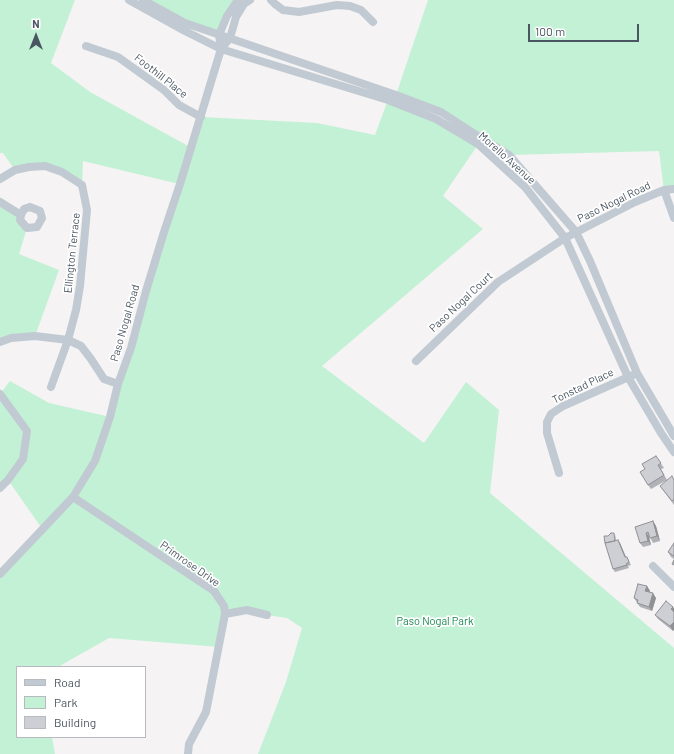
<!DOCTYPE html>
<html>
<head>
<meta charset="utf-8">
<style>
	body { margin:0 }
	#map { position:relative; width:674px; height:754px; overflow:hidden; background:#f5f3f3; font-family:Barlow,sans-serif }
	canvas { display:block }
	.legend { position:absolute; left:16px; top:666px; width:130px; height:72px; box-sizing:border-box; background:#fff; border:1px solid #b7bbc0; margin:0; padding:5px 7px; list-style:none; font-size:12px; color:#4a5661 }
	.legend li { display:flex; align-items:center; gap:8px; height:20px }
	.legend b { width:20px; border:1px solid #b7bbc0 }
	.north { position:absolute; left:16px; top:16px; width:40px; height:40px; -webkit-text-stroke:3px #fff; paint-order:stroke; rotate:0deg; font-size:11px; font-weight:700; line-height:16px; text-align:center; color:#4a5661 }
	.north::after { content:''; display:block; margin:auto; width:14px; height:18px; background:#4a5661; clip-path:polygon(50% 0,100% 100%,50% 72%,0 100%) }
	.scale { position:absolute; left:528px; top:24px; width:111px; height:18px; box-sizing:border-box; border:2px solid #4a5661; border-top:0; padding-left:5px; font-size:12px; line-height:14px; white-space:nowrap; color:#4a5661; -webkit-text-stroke:3px #fff; paint-order:stroke }
</style>
</head>
<body>
<div id="map">
<canvas width="674" height="754"></canvas>
<ul class="legend">
<li><b style="height:5px;background:#c1cad2"></b>Road</li>
<li><b style="height:11px;background:#c3f1d5"></b>Park</li>
<li><b style="height:11px;background:#cdcfd5"></b>Building</li>
</ul>
<div class="north">N</div>
<div class="scale">100 m</div>
</div>
<script>
const ctx = document.querySelector('canvas').getContext('2d');
ctx.lineJoin = 'round';
function paint(path, color) {
  ctx.fillStyle = color;
  ctx.fill(path, 'evenodd');
}
function toPath(rows) {
  const path = new Path2D();
  for (const r of rows) {
    path.moveTo(r[0], r[1]);
    for (let i = 2; i < r.length; i += 2) path.lineTo(r[i], r[i + 1]);
  }
  return path;
}
function trace(path, color, width, dash) {
  ctx.strokeStyle = color;
  ctx.lineWidth = width;
  ctx.lineCap = dash ? 'butt' : 'round';
  ctx.setLineDash(dash || []);
  ctx.stroke(path);
}
function drawText(font, color, halo, rows, align = 'center') {
  ctx.font = font + ' Barlow,sans-serif';
  ctx.lineWidth = 3.5;
  ctx.setLineDash([]);
  ctx.textBaseline = 'middle';
  ctx.strokeStyle = halo;
  ctx.fillStyle = color;
  for (const [text, x, y, turn = 0] of rows) {
    ctx.save();
    ctx.translate(x, y);
    ctx.rotate((+turn || 0) * Math.PI / 180);
    ctx.textAlign = isNaN(turn) ? turn : align;
    if (halo) ctx.strokeText(text, 0, 0);
    ctx.fillText(text, 0, 0);
    ctx.restore();
  }
}
paint(toPath([
	[0,0,75,0,51,63,90,92,190,147,201,117,317,123,375,135,388,100,436,119,477,146,443,196,483,229,322,366,424,443,466,382,499,410,490,493,674,648,674,754,258,754,286,682,302,628,287,618,267,615,247,610,225,614,219,647,109,638,58,667,17,667,17,737,52,737,55,754,0,754,0,574,43,530,8,480,0,482,0,394,10,381,49,403,110,417,179,184,83,161,82,185,45,166,15,170,3,153,0,153],
	[143,0,238,0,219,35],
	[428,0,674,0,674,189,664,190,659,151,509,155,441,112,396,95],
	[0,202,13,211,27,228,19,254,59,270,35,336,0,341]
]), '#c3f1d5');
trace(toPath([
	[129,0,183,30,221,49,388,100,436,119,478,144,525,187,565,238,628,377,661,433,674,452],
	[143,0,185,23,396,95,441,112,478,136,509,155,576,232,590,261,637,373,674,436],
	[238,0,227,16,219,35,221,49,230,38,236,17,244,4,250,0],
	[271,0,275,4,283,10,299,12,337,5,350,6,361,10,373,22],
	[86,46,118,57,164,90,179,105,201,117],
	[0,179,15,170,29,167,45,166,62,172,82,185,87,210,80,286,76,310,68,340,51,387],
	[664,190,674,218],
	[0,202,21,215],
	[30,207,40,211,42,218,37,227,27,228,20,220,21,215,24,209,30,207],
	[0,342,11,338,35,336,68,340,81,346,91,359,104,379,118,384],
	[416,361,498,282,565,238,635,202,664,190,674,189],
	[0,394,27,431,23,459,8,480,0,488],
	[559,473,547,433,547,422,551,414,563,406,633,375],
	[73,497,214,591,224,606,225,614,206,712,189,744,188,754],
	[653,566,674,587],
	[0,574,73,497,95,461,110,417,118,384,131,348,146,291,164,232,180,184,221,49],
	[225,614,247,610,267,615]
]), '#c1cad2', 8);
paint(toPath([
	[656,456,664,468,661,469,667,480,651,489,648,485,645,469],
	[674,480,674,505,660,486],
	[653,521,656,526,660,541,653,543,650,537,649,537,651,545,643,547,640,543],
	[615,534,616,541,620,543,626,557,627,557,631,565,628,566,629,568,615,572,613,569],
	[674,543,674,559,671,557,668,552],
	[647,586,650,591,649,592,656,598,652,611,640,607,634,598],
	[674,608,673,631,658,619,655,615]
]), '#b0b2b7');
paint(toPath([
	[653,521,656,526,660,541,657,536],
	[646,533,649,537,651,545,648,541],
	[618,540,620,543,627,560,625,557],
	[647,586,650,591,648,595,645,591],
	[653,593,656,598,652,611,649,607],
	[673,607,674,608,674,613,671,609],
	[674,622,674,630,673,631,670,626]
]), '#909195');
const building = toPath([
	[656,456,661,463,658,465,664,475,648,485,640,472,645,469,642,464,656,456],
	[672,476,674,480,674,499,672,501,660,486,672,476],
	[653,521,657,536,650,538,648,532,646,533,648,541,640,543,635,527,653,521],
	[611,533,614,533,615,541,605,543,604,536,608,536,611,533],
	[618,540,625,557,627,557,629,562,626,564,627,565,613,569,605,543,618,540],
	[674,543,674,556,668,552,674,543],
	[674,560,674,565,672,564,674,560],
	[638,584,647,586,645,591,653,593,649,607,637,603,638,600,634,598,638,584],
	[666,601,673,607,671,609,674,612,674,622,670,626,655,615,666,601]
]);
paint(building, '#cdcfd5');
trace(building, '#909195', 1);
drawText('11px', '#4a5661', '#fff', [
	["Foothill Place",161,76,38],
	["Morello Avenue",507,158,42],
	["Paso Nogal Road",614,202,-26],
	["Ellington Terrace",72,253,-84],
	["Paso Nogal Court",461,302,-43],
	["Paso Nogal Road",125,323,-74],
	["Tonstad Place",583,386,-26],
	["Primrose Drive",190,564,35]
]);
drawText('11px', '#17864f', '#fff', [
	["Paso Nogal Park",435,621]
]);
</script>
</body>
</html>
